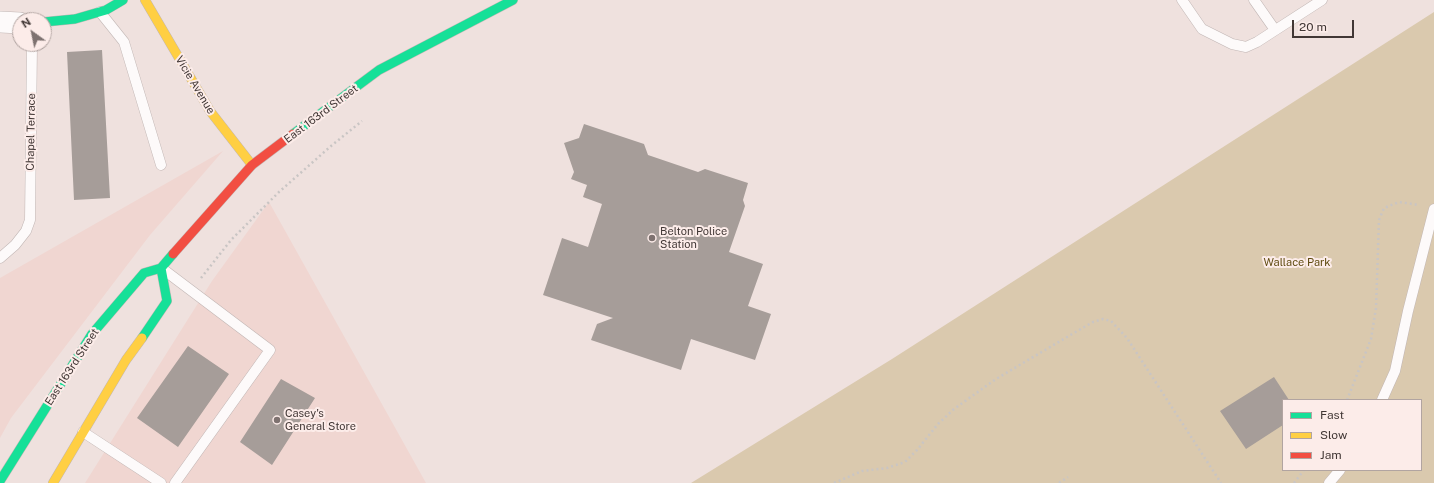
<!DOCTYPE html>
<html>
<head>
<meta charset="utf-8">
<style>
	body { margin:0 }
	#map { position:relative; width:1434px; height:483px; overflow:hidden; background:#efe1de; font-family:"Public Sans",sans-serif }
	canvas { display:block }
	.legend { position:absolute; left:1282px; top:399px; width:140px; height:72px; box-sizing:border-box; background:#fcece9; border:1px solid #b1a4a1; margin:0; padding:5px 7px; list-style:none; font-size:12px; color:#413735 }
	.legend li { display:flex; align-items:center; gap:8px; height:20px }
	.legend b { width:20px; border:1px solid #b1a4a1 }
	.north { position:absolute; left:12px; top:12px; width:40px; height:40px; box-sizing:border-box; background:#fcece9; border:1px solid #b1a4a1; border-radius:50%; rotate:327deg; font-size:11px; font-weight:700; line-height:16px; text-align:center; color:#413735 }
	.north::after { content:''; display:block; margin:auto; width:14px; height:18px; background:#7e7270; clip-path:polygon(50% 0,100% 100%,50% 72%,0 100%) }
	.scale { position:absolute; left:1292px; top:20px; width:62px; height:18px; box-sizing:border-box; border:2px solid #413735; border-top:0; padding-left:5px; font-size:12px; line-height:14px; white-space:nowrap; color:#413735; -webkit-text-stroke:3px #fcece9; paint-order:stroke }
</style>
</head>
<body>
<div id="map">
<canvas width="1434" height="483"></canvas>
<ul class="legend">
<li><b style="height:5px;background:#16e098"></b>Fast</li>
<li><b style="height:5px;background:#ffcf43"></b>Slow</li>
<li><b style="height:5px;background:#f24e42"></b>Jam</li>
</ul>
<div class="north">N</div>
<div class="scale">20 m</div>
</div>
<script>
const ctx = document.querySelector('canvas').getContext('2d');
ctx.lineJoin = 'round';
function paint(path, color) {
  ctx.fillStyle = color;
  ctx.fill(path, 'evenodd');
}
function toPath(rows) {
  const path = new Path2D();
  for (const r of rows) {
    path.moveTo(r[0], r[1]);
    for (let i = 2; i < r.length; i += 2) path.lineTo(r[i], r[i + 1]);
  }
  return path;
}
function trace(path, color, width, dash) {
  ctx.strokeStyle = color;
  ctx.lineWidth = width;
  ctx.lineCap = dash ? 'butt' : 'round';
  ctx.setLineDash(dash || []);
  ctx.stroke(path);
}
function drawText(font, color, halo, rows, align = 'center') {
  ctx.font = font + ' "Public Sans",sans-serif';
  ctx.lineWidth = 4;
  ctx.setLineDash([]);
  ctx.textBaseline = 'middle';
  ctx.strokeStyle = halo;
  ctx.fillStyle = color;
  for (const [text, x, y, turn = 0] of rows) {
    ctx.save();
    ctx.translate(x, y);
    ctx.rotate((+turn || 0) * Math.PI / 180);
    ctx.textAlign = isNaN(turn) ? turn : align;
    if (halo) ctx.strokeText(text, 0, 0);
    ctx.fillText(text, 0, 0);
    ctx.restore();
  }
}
paint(toPath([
	[223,151,150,235,11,418,0,438,0,278],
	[269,202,426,483,85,483,212,281]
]), '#f0d6d1');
paint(toPath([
	[1434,12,1434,483,691,483,892,359],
	[1283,400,1421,400,1421,470,1283,470]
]), '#dac9ae');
paint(toPath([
	[102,50,110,198,74,200,67,52],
	[584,124,644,144,648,155,698,172,705,169,748,183,743,200,745,206,729,252,763,264,748,306,771,314,755,360,691,339,681,370,591,340,597,324,613,318,543,295,562,238,588,247,602,204,583,197,587,185,571,179,574,172,564,143,579,138],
	[188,346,229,374,178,447,137,418],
	[1274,377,1289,400,1283,400,1283,425,1246,449,1220,411],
	[281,379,315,398,272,465,240,442]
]), '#a69d99');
const lane = toPath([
	[1182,0,1202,29,1232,44,1246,47,1257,42,1322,0],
	[1254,0,1275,30],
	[100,12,124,42,161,165],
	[0,258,15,245,26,231,30,220,32,44],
	[164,270,270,350,175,483],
	[1382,400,1395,371,1408,311,1434,209],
	[83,432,161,483],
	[1329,483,1340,470]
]);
const street = toPath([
	[0,22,20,23]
]);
const fast = toPath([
	[44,22,75,19,106,10,123,0],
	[293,134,379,70,513,0],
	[142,338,167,301,161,268],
	[0,481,92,334,144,273,161,268,173,254]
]);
const slow = toPath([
	[145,0,210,111,252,165],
	[53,483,126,360,142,338]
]);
const jam = toPath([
	[173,254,252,165,293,134]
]);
trace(lane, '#c1b6b4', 11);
trace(street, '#c1b6b4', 22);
trace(fast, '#c1b6b4', 10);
trace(slow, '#c1b6b4', 10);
trace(jam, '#c1b6b4', 10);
trace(toPath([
	[201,278,231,240,279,192,331,146,362,121],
	[1347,400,1371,339,1376,308,1379,220,1384,208,1399,202,1419,205],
	[834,483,862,471,887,468,905,462,917,450,938,424,954,409,996,379,1067,337,1093,322,1103,319,1111,321,1127,338,1221,483],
	[1059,483,1068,477],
	[1294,483,1304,470]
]), '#c9c5c4', 2.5, [2, 3]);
trace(lane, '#fdfafa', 10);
trace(street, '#fdfafa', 21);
trace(fast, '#16e098', 9);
trace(slow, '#ffcf43', 9);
trace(jam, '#f24e42', 9);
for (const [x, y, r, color] of [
	[652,238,4,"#7e7270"],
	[277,420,4,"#7e7270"]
]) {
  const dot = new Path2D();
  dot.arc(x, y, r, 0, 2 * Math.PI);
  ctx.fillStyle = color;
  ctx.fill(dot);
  trace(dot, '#fcece9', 1.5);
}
drawText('11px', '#413735', '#fcece9', [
	["Vicie Avenue",195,85,59],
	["East 163rd Street",321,114,-37],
	["Chapel Terrace",31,132,-89],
	["East 163rd Street",72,367,-57]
]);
drawText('11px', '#413735', '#fcece9', [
	["Belton Police",660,232],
	["Station",660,245],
	["Casey's",285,414],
	["General Store",285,427]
], 'left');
drawText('11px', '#5f4b10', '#fcece9', [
	["Wallace Park",1297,263]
]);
</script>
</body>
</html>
